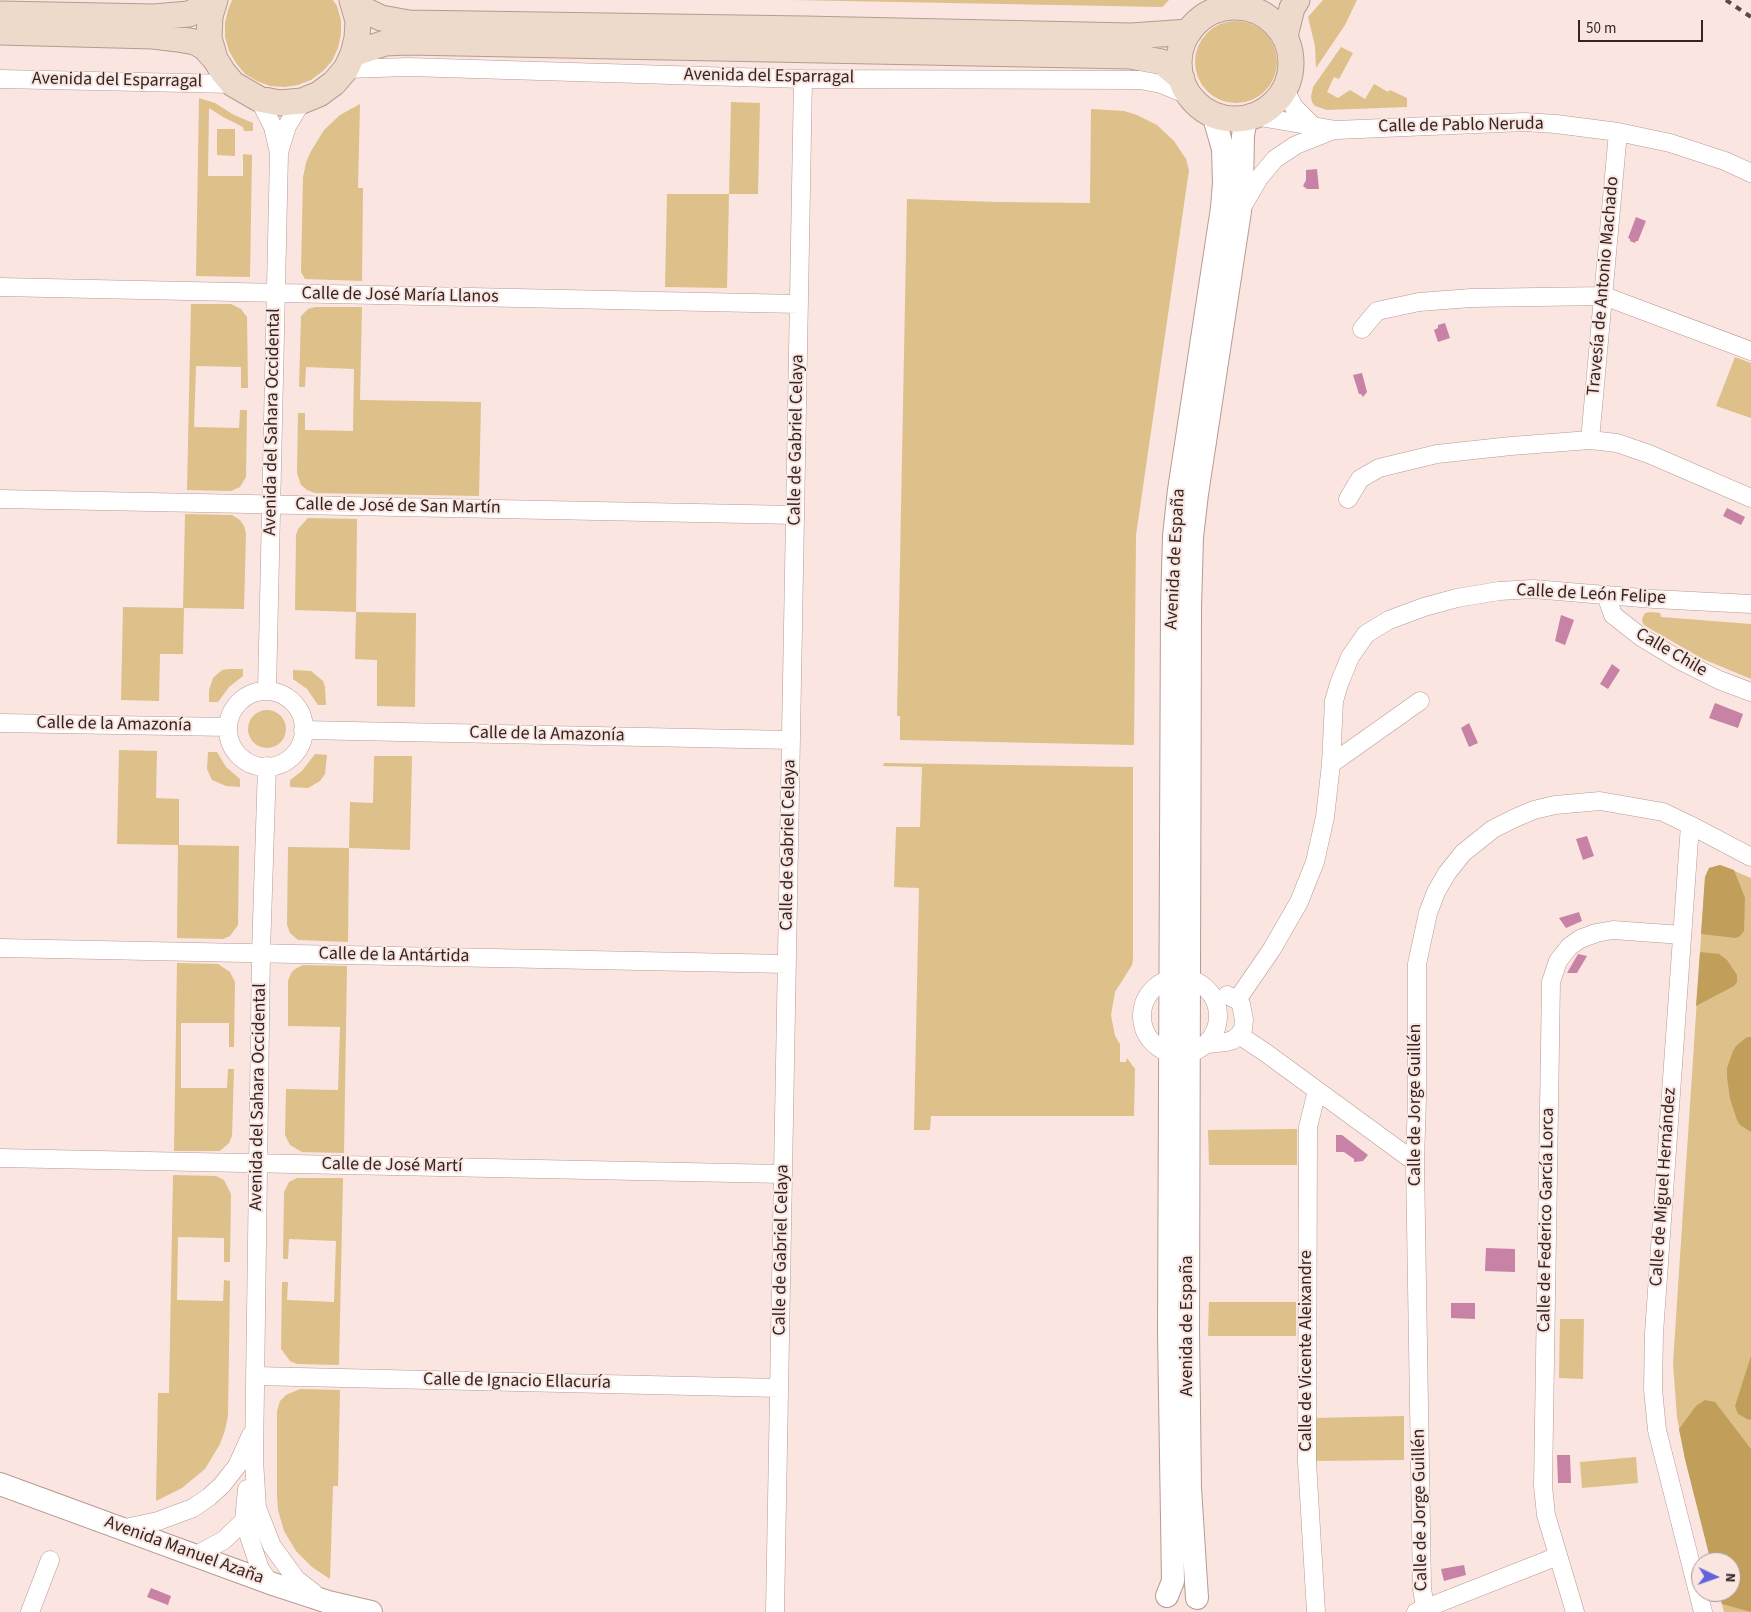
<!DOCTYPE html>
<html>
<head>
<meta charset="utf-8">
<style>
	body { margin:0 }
	#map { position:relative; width:1751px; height:1612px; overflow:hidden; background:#fae5e0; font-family:"Source Sans 3",sans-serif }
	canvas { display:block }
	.north { position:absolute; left:1691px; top:1552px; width:50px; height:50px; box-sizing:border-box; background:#fae5e0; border:1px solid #aa9894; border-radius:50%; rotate:93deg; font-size:14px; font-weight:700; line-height:20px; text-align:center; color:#322522 }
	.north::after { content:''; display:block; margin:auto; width:18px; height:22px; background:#5f64dc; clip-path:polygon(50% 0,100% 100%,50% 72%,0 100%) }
	.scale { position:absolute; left:1578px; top:20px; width:125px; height:22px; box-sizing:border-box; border:2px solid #322522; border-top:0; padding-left:6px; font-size:15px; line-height:18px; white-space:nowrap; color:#322522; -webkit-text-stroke:4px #fae5e0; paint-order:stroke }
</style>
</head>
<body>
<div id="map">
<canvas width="1751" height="1612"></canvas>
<div class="north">N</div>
<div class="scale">50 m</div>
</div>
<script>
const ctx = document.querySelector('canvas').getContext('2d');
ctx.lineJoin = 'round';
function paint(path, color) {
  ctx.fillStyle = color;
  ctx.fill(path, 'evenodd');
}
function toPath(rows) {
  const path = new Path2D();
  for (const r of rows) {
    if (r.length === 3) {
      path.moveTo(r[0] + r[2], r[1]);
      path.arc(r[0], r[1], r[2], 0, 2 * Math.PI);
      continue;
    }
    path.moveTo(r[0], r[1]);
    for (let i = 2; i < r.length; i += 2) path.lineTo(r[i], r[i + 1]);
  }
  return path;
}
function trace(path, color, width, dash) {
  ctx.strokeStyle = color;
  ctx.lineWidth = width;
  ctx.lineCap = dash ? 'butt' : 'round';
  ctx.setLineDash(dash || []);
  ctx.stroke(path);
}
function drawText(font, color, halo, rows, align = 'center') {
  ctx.font = font + ' "Source Sans 3",sans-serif';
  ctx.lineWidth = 4;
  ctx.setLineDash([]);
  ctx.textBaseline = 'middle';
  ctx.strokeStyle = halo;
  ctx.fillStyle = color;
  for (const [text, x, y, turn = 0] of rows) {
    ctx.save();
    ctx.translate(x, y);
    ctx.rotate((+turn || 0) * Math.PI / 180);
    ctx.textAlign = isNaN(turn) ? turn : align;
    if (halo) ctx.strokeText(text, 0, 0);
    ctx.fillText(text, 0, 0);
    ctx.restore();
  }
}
paint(toPath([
	[232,0,333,0,337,6,341,20,341,34,338,48,332,61,323,71,311,80,298,85,284,87,270,86,257,81,245,74,236,63,229,51,225,37,225,23,228,10],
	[792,0,1169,0,1162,7],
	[1323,0,1357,0,1345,25,1316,68,1315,46,1308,17],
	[1236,62,41],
	[1341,47,1353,53,1339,79,1334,77,1327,92,1338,98,1350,90,1365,99,1374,84,1388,92,1390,90,1407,98,1407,107,1327,110,1315,106,1312,102,1311,97,1313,87],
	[199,98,215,103,234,115,253,123,253,131,244,131,243,127,223,117,209,108,208,176,243,176,243,154,252,155,250,277,196,276],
	[731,102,760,103,759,149,758,194,729,194,727,288,665,287,667,194,729,194],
	[360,104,358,188,363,188,362,281,305,279,301,272,303,177,306,163,310,153,324,130,340,115],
	[1091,109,1124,111,1137,115,1157,125,1174,141,1186,159,1189,170,1136,535,1134,745,900,740,900,716,897,716,907,199,997,202,1090,203],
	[217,129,235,129,235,156,217,155],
	[191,304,231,304,241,309,247,317,248,388,241,388,241,367,196,366,194,427,239,428,240,410,247,410,246,477,240,487,231,491,187,490],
	[315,307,362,307,360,400,481,402,479,496,315,493,307,490,301,485,297,473,298,413,305,413,305,430,353,431,354,369,306,367,305,387,299,387,301,316,308,309],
	[1735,357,1751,363,1751,418,1716,406],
	[185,514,232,515,240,520,244,526,246,533,244,609,184,608,183,654,160,654,159,701,121,700,123,607,183,608],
	[308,518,357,519,356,612,416,613,415,707,377,706,377,660,355,659,356,612,295,610,296,535,298,529],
	[1651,612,1660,613,1661,617,1751,624,1751,679,1703,659,1647,627,1643,624,1642,619,1645,613],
	[229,669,243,669,243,676,229,687,218,702,209,702,209,690,213,678,222,670],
	[293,670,311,671,323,681,325,687,326,705,318,705,307,689,293,679],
	[267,729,19],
	[119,750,157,751,156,798,179,799,179,845,239,846,238,925,230,936,223,939,177,938,178,845,117,844],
	[208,752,217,752,226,767,240,779,240,787,226,786,212,780,207,769],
	[315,754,327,755,325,774,320,781,308,788,290,787,290,780,302,771],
	[374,756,412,756,410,850,349,848,348,942,298,940,290,933,287,925,288,847,349,848,350,802,373,803],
	[884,763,1133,767,1133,959,1132,965,1115,992,1111,1015,1115,1036,1120,1044,1120,1062,1126,1062,1127,1058,1135,1069,1134,1116,931,1116,930,1130,914,1130,919,888,894,887,896,827,920,827,922,767,883,766],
	[1720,865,1751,878,1751,1612,1724,1612,1719,1592,1731,1592,1731,1562,1711,1562,1685,1459,1677,1417,1673,1363,1705,877,1709,868],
	[177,963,218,964,230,972,235,982,234,1047,229,1047,229,1023,181,1023,181,1088,227,1088,228,1069,234,1069,232,1136,229,1143,220,1151,174,1151],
	[303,965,347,966,344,1153,302,1152,290,1145,285,1135,286,1089,338,1090,340,1027,288,1026,288,981,291,973,295,969],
	[1297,1129,1297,1165,1209,1165,1208,1130],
	[173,1175,216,1176,224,1180,231,1194,230,1262,224,1262,224,1238,178,1237,177,1300,223,1301,224,1280,230,1281,228,1416,225,1430,220,1444,205,1469,182,1488,156,1501,158,1393,169,1393],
	[297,1178,343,1178,339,1365,297,1364,290,1361,281,1349,282,1282,288,1282,287,1300,334,1302,336,1241,289,1239,288,1259,283,1259,284,1192,289,1182],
	[1209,1302,1296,1302,1296,1336,1208,1336],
	[1560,1319,1584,1319,1583,1379,1559,1378],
	[300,1389,340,1390,338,1486,333,1486,330,1579,312,1567,296,1551,284,1531,278,1510,277,1496,277,1411,280,1401,286,1395],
	[1404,1416,1404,1460,1314,1461,1312,1418],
	[1636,1457,1638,1483,1582,1488,1580,1462]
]), '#ddc08a');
paint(toPath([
	[1720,865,1734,870,1745,898,1744,931,1740,936,1736,938,1701,934,1705,877,1709,868],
	[1700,952,1719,954,1727,960,1737,975,1737,982,1734,986,1696,1006],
	[1747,1037,1751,1037,1751,1132,1740,1125,1737,1120,1730,1099,1727,1077,1727,1068,1733,1051,1736,1046],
	[1751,1356,1751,1419,1749,1420,1738,1414,1735,1406],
	[1705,1400,1715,1402,1751,1449,1751,1612,1722,1604,1719,1592,1731,1592,1731,1562,1711,1562,1685,1459,1679,1429,1696,1406]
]), '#c19f5a');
paint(toPath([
	[1317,169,1319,189,1307,189,1303,186,1306,180,1306,170],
	[1636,217,1646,221,1638,241,1636,241,1635,243,1630,241,1630,239,1628,238],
	[1445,323,1450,338,1438,342,1434,330,1438,328,1438,325],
	[1362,373,1367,392,1363,397,1361,394,1359,394,1353,375],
	[1727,508,1745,517,1741,525,1723,516],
	[1561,615,1574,620,1565,645,1555,641],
	[1612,664,1620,670,1608,689,1600,684],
	[1715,703,1743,714,1738,728,1709,718],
	[1469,723,1478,743,1469,747,1461,728],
	[1587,836,1594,856,1583,860,1576,839],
	[1579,912,1582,921,1566,928,1559,918],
	[1578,954,1587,956,1577,973,1567,973],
	[1336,1135,1342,1135,1368,1155,1363,1161,1354,1162,1354,1159,1344,1152,1336,1152],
	[1486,1248,1515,1249,1515,1272,1485,1271],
	[1451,1303,1475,1303,1475,1319,1451,1318],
	[1557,1455,1570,1455,1571,1483,1558,1483],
	[1464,1565,1466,1575,1444,1581,1441,1569],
	[151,1588,171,1596,168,1605,147,1597]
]), '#c882a5');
const minor = toPath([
	[346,69,408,67,803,79,1140,80,1161,84,1190,96],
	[0,79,233,84],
	[1285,90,1294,107,1314,127],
	[259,99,273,127,279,153,267,691],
	[1254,116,1336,130,1524,122,1556,124,1618,132,1670,143,1725,161,1751,173],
	[279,152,287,126,302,101],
	[1241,209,1259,178,1275,159,1296,145,1334,130],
	[0,287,799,304],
	[1362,329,1377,311,1419,302,1471,298,1604,296,1751,351],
	[1590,440,1618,132],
	[0,499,795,515],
	[1348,499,1360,479,1379,468,1437,454,1511,446,1590,440,1617,443,1649,454,1751,498],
	[1606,595,1613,615,1641,637,1681,661,1719,680,1751,692],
	[266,729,38],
	[0,723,228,727],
	[303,730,791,740],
	[1331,764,1420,701],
	[267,766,261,953,254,1460,257,1508,272,1546,296,1579,314,1593],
	[0,948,787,964],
	[1180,1016,38],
	[1237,1000,1272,949,1299,902,1315,862,1325,817,1331,764,1334,701,1339,684,1350,657,1366,634,1389,620,1424,607,1457,598,1499,591,1533,589,1654,599,1751,604],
	[1239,1035,1266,1053,1415,1162],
	[1207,1044,1226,1042,1233,1040,1239,1035,1243,1029,1244,1020,1241,1004,1237,1000,1227,995],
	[0,1158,783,1174],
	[255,1376,779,1388],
	[247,1489,244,1521,260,1569,270,1583],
	[121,1529,158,1521,193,1508,209,1497,222,1485,237,1466,251,1435],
	[195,1556,224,1540,251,1514],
	[30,1612,50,1560],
	[775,1612,803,79],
	[1316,1612,1307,1462,1308,1127,1317,1091],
	[1416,1612,1558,1556],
	[1426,1612,1422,1589,1415,1162,1417,1097,1417,964,1428,913,1436,892,1447,873,1463,853,1493,829,1515,818,1534,810,1555,805,1600,801,1663,812,1690,825],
	[1575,1612,1546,1515,1543,1486,1551,982,1558,961,1569,947,1580,939,1596,933,1613,930,1682,935],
	[1703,1612,1657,1430,1653,1389,1654,1333,1690,825,1751,857]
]);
const tertiary = toPath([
	[0,1484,270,1583,328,1602,371,1612],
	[1167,1596,1173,1581,1169,1332,1172,605,1174,536,1179,490,1222,208,1224,183,1223,149,1213,114],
	[1197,1598,1190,1488,1188,1332,1190,608,1192,537,1197,494,1240,211,1242,185,1243,136,1246,118]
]);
const secondary = toPath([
	[215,0,210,16,209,38,215,59,223,72,233,84,259,99,280,103,302,101,319,94,334,83,346,69,353,54,357,38,358,21,352,0],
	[354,5,381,18,409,23,805,29,1131,36,1189,32],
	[1235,63,56],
	[0,14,154,17,189,14,203,7,211,0],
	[0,32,153,36,178,39,195,42,204,47,215,59],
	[1285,36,1292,8,1297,0],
	[353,54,385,43,408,42,1130,56,1162,62,1182,79]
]);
trace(minor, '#b99991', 19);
trace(tertiary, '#b99991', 24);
trace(secondary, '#b99991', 27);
trace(minor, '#fff', 18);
trace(tertiary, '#fff', 22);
trace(secondary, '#eddaca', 25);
trace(toPath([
	[1726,0,1751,17]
]), '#594a47', 4, [6, 6]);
drawText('18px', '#322522', '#fae5e0', [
	["Avenida del Esparragal",769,77,1],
	["Avenida del Esparragal",117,81,1],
	["Calle de Pablo Neruda",1461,126,-1],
	["Travesía de Antonio Machado",1604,286,-85],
	["Calle de José María Llanos",400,296,1],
	["Avenida del Sahara Occidental",273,422,-89],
	["Calle de Gabriel Celaya",797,440,-89],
	["Calle de José de San Martín",398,507,1],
	["Avenida de España",1176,559,-87],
	["Calle de León Felipe",1591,595,3],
	["Calle Chile",1671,653,30],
	["Calle de la Amazonía",114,725,1],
	["Calle de la Amazonía",547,735,1],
	["Calle de Gabriel Celaya",789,845,-89],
	["Calle de la Antártida",394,956,1],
	["Avenida del Sahara Occidental",259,1097,-89],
	["Calle de Jorge Guillén",1416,1105,-90],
	["Calle de José Martí",392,1166,1],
	["Calle de Miguel Hernández",1664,1187,-86],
	["Calle de Federico García Lorca",1547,1220,-89],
	["Calle de Gabriel Celaya",782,1250,-89],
	["Avenida de España",1188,1326,-90],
	["Calle de Vicente Aleixandre",1307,1351,-90],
	["Calle de Ignacio Ellacuría",517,1382,1],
	["Calle de Jorge Guillén",1421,1510,-91],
	["Avenida Manuel Azaña",184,1551,20]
]);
</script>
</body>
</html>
